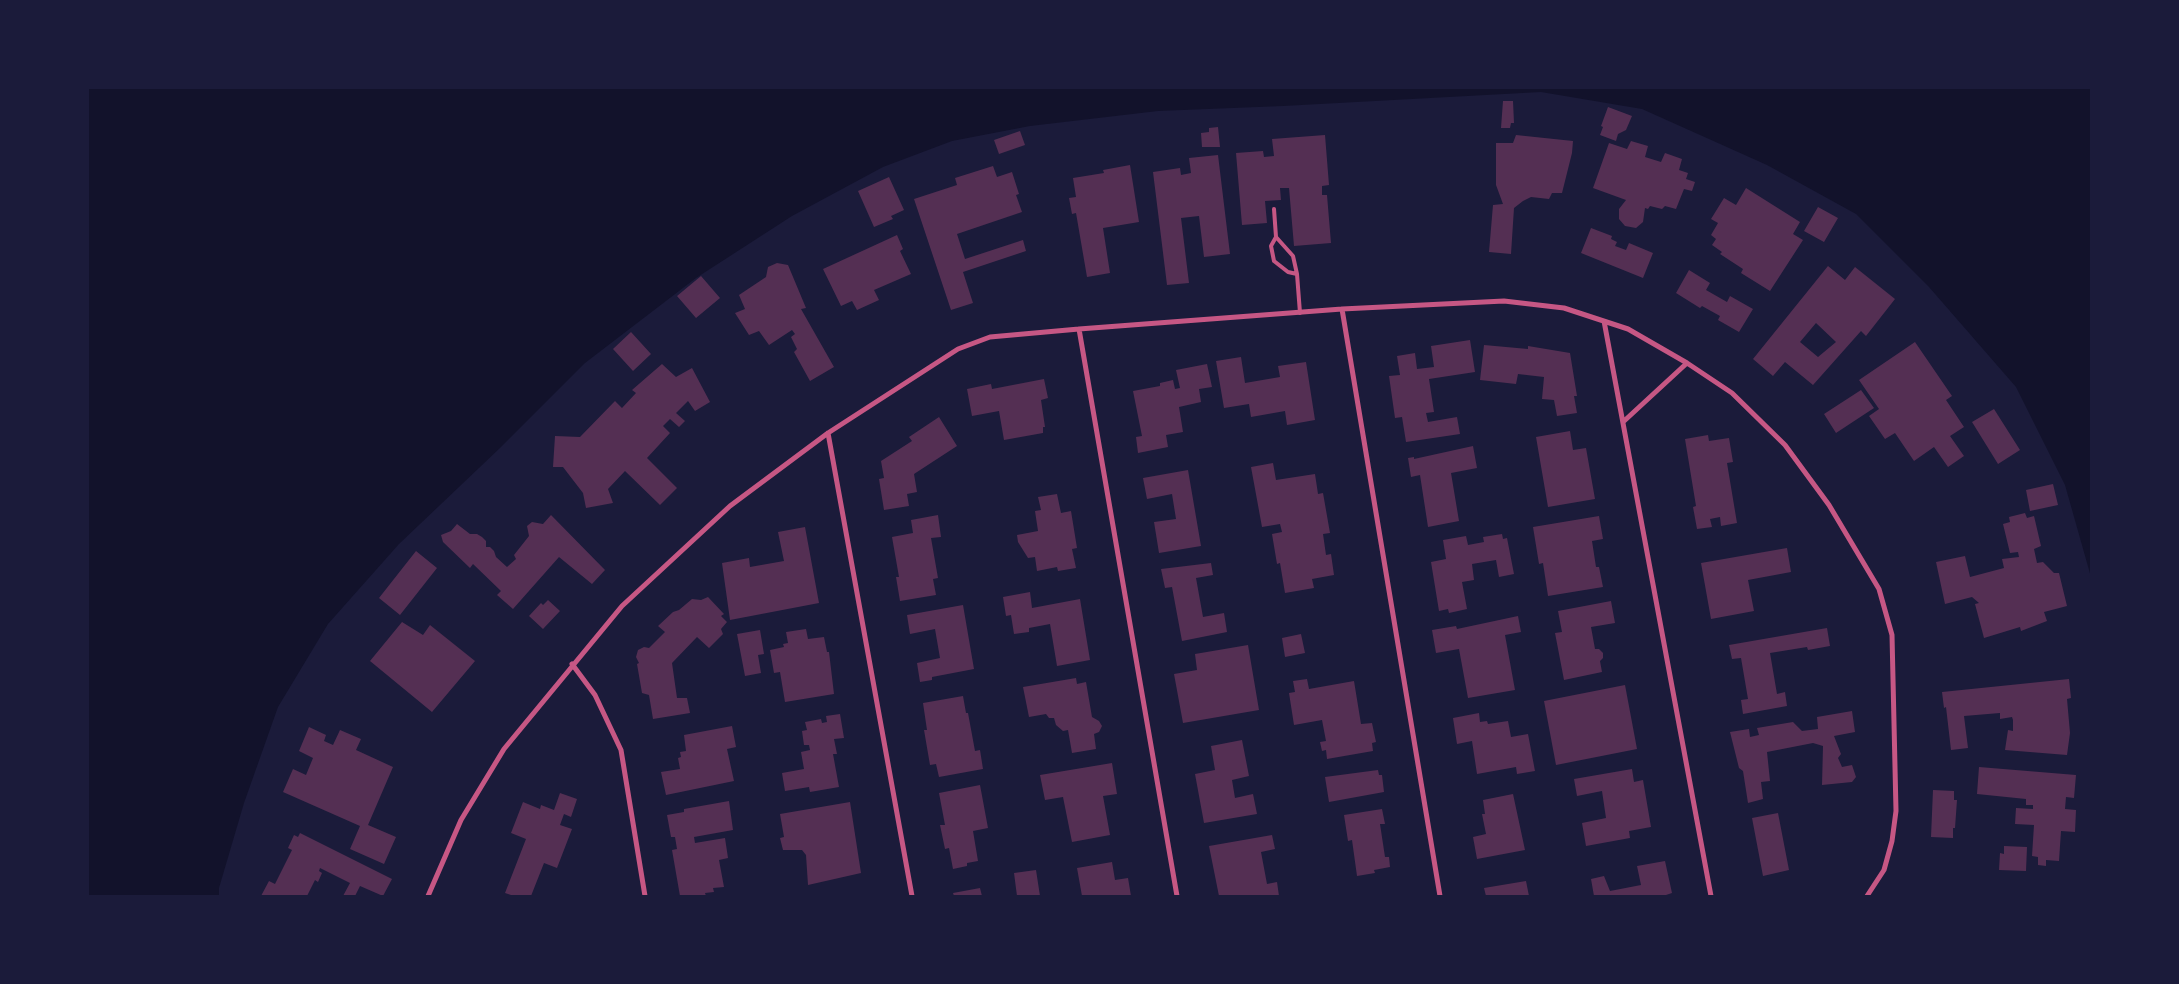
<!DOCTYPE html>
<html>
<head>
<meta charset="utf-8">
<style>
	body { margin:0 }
	#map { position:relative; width:2179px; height:984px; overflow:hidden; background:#1b1b3a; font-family:Roboto,sans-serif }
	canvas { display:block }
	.frame { position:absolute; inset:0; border:89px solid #1b1b3a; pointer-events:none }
</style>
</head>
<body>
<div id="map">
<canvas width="2179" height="984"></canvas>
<div class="frame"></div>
</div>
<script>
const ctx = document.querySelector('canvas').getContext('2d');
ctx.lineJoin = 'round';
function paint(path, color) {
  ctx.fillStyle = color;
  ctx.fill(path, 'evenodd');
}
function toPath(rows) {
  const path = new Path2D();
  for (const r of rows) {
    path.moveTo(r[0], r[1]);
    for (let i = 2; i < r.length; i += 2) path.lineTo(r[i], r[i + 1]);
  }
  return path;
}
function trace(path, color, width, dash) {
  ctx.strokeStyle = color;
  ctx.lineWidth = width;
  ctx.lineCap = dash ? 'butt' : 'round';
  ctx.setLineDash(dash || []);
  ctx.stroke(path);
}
paint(toPath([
	[88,88,2091,88,2091,577,2065,485,2016,387,1929,287,1856,214,1767,165,1642,109,1541,92,1283,106,1158,111,1030,126,952,141,883,167,792,216,696,278,585,363,500,448,399,544,328,624,278,707,244,803,219,888,219,896,88,896]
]), '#12122b');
paint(toPath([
	[1503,101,1513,101,1514,123,1511,123,1510,128,1501,128],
	[1608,107,1632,116,1626,130,1618,134,1616,141,1600,135,1603,127,1601,126],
	[1218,127,1220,147,1202,147,1201,133,1209,132,1209,128],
	[1020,131,1025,145,999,154,994,140],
	[1325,135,1329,185,1322,186,1322,195,1327,195,1331,243,1294,246,1289,188,1280,188,1281,200,1265,201,1267,223,1242,225,1236,153,1263,151,1264,157,1274,156,1272,139],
	[1516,135,1573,141,1572,153,1562,193,1552,193,1549,199,1531,197,1523,201,1514,208,1511,254,1489,252,1493,205,1503,204,1496,185,1496,143,1513,143],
	[1631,141,1648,146,1645,157,1661,162,1665,153,1682,159,1679,170,1688,173,1686,179,1695,182,1692,191,1684,189,1676,209,1665,206,1662,209,1650,206,1648,209,1645,208,1643,222,1636,228,1625,226,1619,219,1619,209,1626,200,1593,188,1609,143,1627,149],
	[1218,155,1230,254,1204,257,1199,216,1181,218,1189,283,1167,285,1153,172,1180,168,1181,175,1191,173,1189,158],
	[1130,165,1139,222,1103,228,1110,273,1087,277,1076,213,1072,214,1069,198,1076,197,1073,178,1104,173,1103,170],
	[993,166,997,177,1012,172,1019,194,1016,195,1022,212,957,234,965,259,1023,240,1026,251,963,272,973,303,951,310,914,199,957,185,955,178],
	[889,177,904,210,891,216,893,219,874,227,858,191],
	[1746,188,1800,222,1793,234,1803,240,1770,291,1741,273,1743,269,1720,254,1722,252,1712,245,1716,239,1711,235,1718,223,1711,219,1724,198,1736,205],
	[1818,207,1838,218,1824,242,1804,231],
	[1591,228,1612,236,1611,239,1617,242,1615,246,1626,250,1629,243,1653,253,1643,278,1581,253],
	[897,235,903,249,900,251,911,274,874,290,879,300,857,310,852,301,841,306,823,269],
	[777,263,788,265,806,308,801,309,834,367,810,381,794,352,797,349,791,337,795,334,792,330,769,345,759,331,749,335,735,313,745,309,739,295,766,277,768,267],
	[1828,266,1845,280,1855,267,1895,299,1866,336,1861,331,1813,385,1785,362,1773,376,1753,359],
	[1816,323,1836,342,1818,357,1800,342],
	[1689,270,1710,283,1706,290,1727,302,1730,296,1753,309,1739,332,1718,320,1720,316,1702,306,1700,308,1676,293],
	[701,276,720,298,696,318,677,296],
	[631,332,651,354,633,371,613,349],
	[1470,340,1475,372,1429,379,1434,412,1426,413,1428,422,1457,417,1460,434,1406,442,1402,417,1395,418,1389,376,1400,375,1397,356,1415,353,1417,369,1434,367,1431,346],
	[1915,342,1952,396,1946,400,1964,427,1950,436,1964,456,1948,467,1934,447,1914,461,1895,433,1885,439,1869,416,1879,409,1859,380],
	[1484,345,1528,349,1528,346,1570,353,1577,396,1574,396,1577,413,1557,416,1554,400,1542,399,1544,377,1518,374,1516,384,1480,380],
	[1241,357,1245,383,1280,377,1278,366,1306,362,1315,420,1287,425,1285,411,1251,417,1249,404,1224,408,1216,361],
	[662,364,676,377,692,368,710,402,695,411,688,401,676,413,685,421,679,427,670,419,663,426,670,433,647,458,677,488,660,505,625,471,608,489,613,503,586,508,583,493,563,467,553,467,555,436,580,437,615,401,622,408,636,393,632,390],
	[1207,364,1212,387,1199,389,1201,402,1179,407,1183,432,1166,435,1168,447,1138,453,1136,437,1142,436,1133,391,1160,386,1160,383,1173,380,1175,389,1180,388,1176,370],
	[1044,379,1048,398,1041,400,1045,427,1043,427,1043,433,1004,440,999,411,972,416,967,389,991,384,992,389],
	[1861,390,1874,408,1836,433,1824,414],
	[1994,409,2020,450,1998,464,1972,422],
	[939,417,957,446,914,474,917,492,907,494,909,506,884,510,879,479,884,478,881,461,912,441,909,437],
	[1570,431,1573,450,1586,448,1595,499,1548,507,1536,437],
	[1708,435,1709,441,1729,438,1733,462,1727,463,1737,523,1721,526,1720,517,1710,519,1712,527,1697,529,1693,507,1696,506,1685,439],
	[1473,446,1477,468,1451,473,1459,521,1428,527,1420,475,1411,477,1408,458,1414,457,1414,459],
	[1273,463,1276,480,1315,474,1318,494,1323,493,1330,533,1323,534,1326,555,1331,554,1334,575,1312,579,1314,588,1285,593,1280,563,1277,564,1272,534,1282,532,1280,524,1262,527,1251,467],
	[1188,470,1201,546,1159,553,1154,522,1176,519,1172,494,1147,499,1143,478],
	[2053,484,2058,505,2030,511,2026,490],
	[1057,494,1061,513,1071,511,1077,548,1072,549,1076,568,1058,571,1057,567,1037,571,1035,557,1028,558,1018,542,1017,535,1038,531,1035,511,1041,510,1038,497],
	[2025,513,2027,518,2034,516,2041,546,2034,549,2037,563,2043,562,2054,573,2059,573,2067,606,2044,612,2047,621,2021,631,2020,627,1984,638,1975,604,1979,603,1972,597,1945,604,1936,562,1965,556,1970,577,2004,568,2002,559,2019,557,2018,552,2010,553,2003,524,2010,522,2009,517],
	[551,515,605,570,592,584,559,557,513,609,497,595,501,591,473,564,470,568,443,542,441,535,451,531,457,524,470,534,477,534,482,537,486,541,486,547,490,547,494,551,496,557,507,567,516,559,514,555,529,536,527,526,532,522,543,524],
	[938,515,941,537,931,538,938,578,933,579,936,595,900,601,896,577,899,577,892,537,913,533,911,520],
	[1599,516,1603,539,1592,541,1596,567,1599,567,1603,587,1548,596,1543,563,1539,564,1533,527],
	[805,527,819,603,730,620,722,563,749,558,750,567,784,561,778,532],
	[1502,534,1503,539,1507,538,1514,574,1499,577,1496,560,1472,564,1474,580,1462,582,1467,609,1449,613,1448,609,1439,611,1431,562,1446,559,1443,540,1466,536,1468,545,1484,542,1483,537],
	[1787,548,1791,572,1748,580,1754,611,1711,619,1701,563],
	[416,551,437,568,400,615,379,598],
	[1211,563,1213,575,1196,578,1203,617,1224,613,1227,632,1182,641,1172,587,1165,588,1161,569],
	[1030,592,1032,608,1080,599,1090,660,1057,666,1050,624,1029,628,1029,632,1014,634,1011,615,1006,616,1003,597],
	[708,597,724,614,721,616,727,622,721,629,723,634,709,648,697,637,672,663,677,698,687,698,690,713,653,719,649,695,642,693,637,664,639,663,636,657,638,650,644,647,649,648,665,632,658,626,673,612,679,610,692,599,701,600],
	[548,600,560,611,543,629,529,616,541,603,543,605],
	[1611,601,1615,623,1591,627,1595,649,1599,649,1603,653,1603,658,1600,661,1602,672,1564,680,1555,633,1562,632,1558,611],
	[963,605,974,669,932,677,932,680,920,682,917,663,940,658,935,629,910,634,907,615],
	[1518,616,1521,632,1505,635,1515,690,1468,698,1459,649,1436,653,1432,630,1456,626,1457,629],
	[402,622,423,635,430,625,475,661,432,712,370,661],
	[1827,628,1830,646,1808,650,1807,647,1770,653,1777,694,1785,692,1787,706,1743,714,1741,700,1748,699,1741,658,1732,659,1729,645],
	[806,629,808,639,824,637,827,652,829,652,834,694,785,702,780,672,774,673,770,650,784,647,783,644,788,643,786,632],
	[760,630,764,654,758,655,761,673,745,676,737,634],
	[1301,634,1305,653,1285,657,1282,638],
	[1248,645,1259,710,1183,723,1174,674,1197,670,1195,654],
	[1076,678,1077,684,1086,682,1092,717,1099,721,1102,726,1099,732,1094,734,1096,749,1072,753,1068,730,1063,731,1056,725,1054,718,1049,718,1046,714,1029,717,1023,687],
	[1307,679,1309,689,1354,681,1361,724,1372,723,1376,742,1372,743,1373,751,1327,759,1326,750,1322,751,1320,742,1326,741,1322,720,1294,725,1289,693,1295,692,1293,681],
	[2069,679,2071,698,2067,699,2070,733,2067,755,2005,750,2008,730,2013,731,2013,720,2012,717,2000,719,2000,713,1964,716,1968,748,1951,750,1946,707,1944,708,1942,692],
	[1625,685,1637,749,1556,765,1544,701],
	[963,696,966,713,968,713,975,751,980,750,983,769,939,777,936,764,930,765,924,730,927,730,923,703],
	[1852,711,1855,732,1834,736,1841,754,1838,758,1842,767,1852,765,1856,777,1852,782,1822,785,1823,746,1813,743,1767,752,1770,781,1761,782,1763,799,1748,803,1743,771,1739,768,1730,732,1749,729,1750,737,1759,735,1757,728,1793,722,1802,731,1818,729,1817,717],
	[1479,713,1480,722,1487,721,1488,724,1508,721,1511,737,1528,734,1535,771,1517,774,1516,767,1477,774,1472,741,1457,744,1453,718],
	[840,714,844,738,834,739,837,754,833,754,839,787,810,792,809,787,785,791,782,773,804,769,801,752,810,750,809,745,804,745,802,731,807,730,805,722,821,719,822,723,827,722,826,716],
	[732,726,736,747,727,749,734,781,666,795,661,772,680,769,678,758,681,757,680,752,686,751,684,735],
	[309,727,326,735,324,741,333,745,340,730,361,739,356,750,393,767,368,825,396,837,384,864,350,849,360,826,283,792,293,769,306,775,313,758,299,751],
	[1242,740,1249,776,1232,780,1235,798,1253,794,1257,814,1204,823,1195,774,1215,770,1211,746],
	[1112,763,1117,794,1103,796,1110,835,1072,842,1063,797,1045,800,1040,775],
	[1979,767,2076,775,2074,798,2066,797,2065,809,2076,810,2075,832,2061,831,2059,861,2046,860,2046,866,2038,865,2038,857,2032,856,2034,825,2015,824,2016,808,2033,809,2033,805,2026,805,2026,799,1977,794],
	[1632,769,1634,782,1643,780,1651,827,1629,831,1630,838,1586,846,1582,823,1606,818,1602,791,1577,796,1574,779],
	[1378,770,1379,775,1382,775,1384,792,1329,802,1325,777],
	[980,785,988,828,973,831,978,861,967,863,967,866,953,869,949,848,945,849,940,825,945,825,939,793],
	[1933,790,1954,791,1954,800,1957,800,1955,828,1953,828,1953,838,1931,837],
	[560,793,577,799,571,817,564,814,560,825,572,829,557,868,544,863,531,896,514,896,505,893,526,839,511,833,523,802,540,809,541,805,554,810],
	[1513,794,1525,850,1477,859,1473,837,1486,834,1482,814,1485,814,1483,800],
	[729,801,733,830,694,837,695,843,725,838,728,858,719,860,724,887,713,888,714,892,705,893,706,896,680,896,672,850,677,849,675,837,671,837,667,815,684,812,684,809],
	[850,802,861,873,808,885,806,855,802,850,783,850,780,838,784,837,780,814],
	[1382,809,1385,824,1380,824,1385,857,1389,857,1390,867,1374,870,1375,873,1357,876,1352,840,1348,841,1344,815],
	[1778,813,1789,870,1763,876,1752,818],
	[300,833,392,879,383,896,360,886,355,896,343,896,350,883,320,868,319,871,322,873,318,882,315,880,307,896,261,896,269,881,275,884,292,850,288,848,294,835,298,837],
	[1272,835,1275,849,1261,852,1267,884,1277,882,1279,896,1219,896,1209,846],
	[2004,846,2027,847,2026,871,1999,870,2000,853,2004,854],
	[1665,861,1672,893,1663,896,1594,896,1591,879,1604,876,1610,891,1641,885,1637,866],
	[1112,862,1115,880,1128,878,1131,896,1082,896,1077,868],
	[1036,870,1040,896,1017,896,1014,873],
	[1526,881,1529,896,1486,896,1484,888],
	[980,888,982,896,954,896,953,893]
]), '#542f53');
trace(toPath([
	[1274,209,1276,237],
	[1297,274,1293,256,1276,237,1271,246,1274,261,1288,272,1297,274,1300,313]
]), '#c65784', 4);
trace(toPath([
	[1342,309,1440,896],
	[1604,321,1711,896],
	[1079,329,1177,896],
	[1623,422,1687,363],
	[828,433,912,896],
	[572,664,595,695,621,750,645,896],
	[428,896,461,820,504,749,622,606,730,506,828,433,958,349,990,337,1079,329,1342,309,1504,301,1564,308,1628,329,1687,363,1732,393,1785,445,1829,505,1879,589,1892,635,1896,811,1892,841,1884,870,1867,896]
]), '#c65784', 5);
</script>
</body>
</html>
